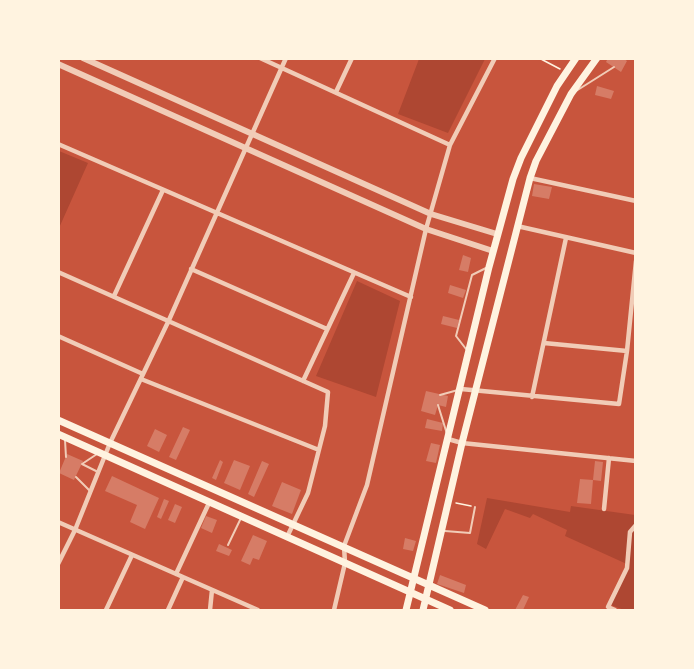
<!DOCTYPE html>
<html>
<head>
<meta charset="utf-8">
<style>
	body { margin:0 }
	#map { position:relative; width:694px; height:669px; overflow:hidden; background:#c8553d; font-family:Roboto,sans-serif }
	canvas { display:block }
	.frame { position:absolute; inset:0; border:60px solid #fff3e0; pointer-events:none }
</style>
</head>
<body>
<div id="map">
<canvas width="694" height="669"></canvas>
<div class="frame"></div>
</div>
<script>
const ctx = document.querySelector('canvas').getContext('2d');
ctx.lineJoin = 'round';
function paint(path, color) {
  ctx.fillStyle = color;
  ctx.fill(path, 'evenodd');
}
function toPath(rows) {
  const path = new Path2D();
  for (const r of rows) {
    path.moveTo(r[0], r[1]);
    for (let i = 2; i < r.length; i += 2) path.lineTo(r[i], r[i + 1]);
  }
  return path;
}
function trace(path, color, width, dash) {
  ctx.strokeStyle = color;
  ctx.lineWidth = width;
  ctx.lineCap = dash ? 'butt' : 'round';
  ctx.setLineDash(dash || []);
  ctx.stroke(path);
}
paint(toPath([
	[419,59,485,59,448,133,398,114],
	[59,151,88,163,59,228],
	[357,281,400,301,376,397,316,376],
	[487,498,570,512,571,506,635,515,635,610,624,610,611,605,629,565,565,536,567,530,533,514,530,518,505,509,486,549,477,544]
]), '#ae4732');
paint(toPath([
	[608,58,623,58,627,61,621,72,606,62],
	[597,86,614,91,611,99,595,95],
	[534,184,552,187,549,199,532,196],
	[463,255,471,258,468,272,459,270],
	[450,285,466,290,463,298,448,293],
	[443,316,459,320,457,328,441,324],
	[426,391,448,396,446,407,438,405,435,415,421,411],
	[427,419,443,423,442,431,425,428],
	[183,427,190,430,176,460,169,457],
	[155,429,167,435,159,452,147,446],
	[431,443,440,445,436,463,426,461],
	[67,454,83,461,74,480,59,473],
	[220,460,223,462,216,480,212,478],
	[234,460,250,466,240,490,224,483],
	[262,461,269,464,254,497,248,494],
	[595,461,603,462,601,481,593,480],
	[112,476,159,498,145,529,130,522,137,505,105,491],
	[580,479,593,480,591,504,577,503],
	[282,482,301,490,292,514,272,506],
	[164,499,169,501,161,519,157,517],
	[175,504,182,507,175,523,168,520],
	[206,516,217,520,212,533,201,528],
	[253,535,267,541,259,560,253,558,250,565,241,561],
	[405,538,416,541,413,551,403,549],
	[219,544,232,550,229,556,216,551],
	[440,575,466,585,464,593,437,584],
	[523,595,529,597,523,610,515,610]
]), '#d67c66');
trace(toPath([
	[539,58,560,69],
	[456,503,471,506]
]), '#fff3e0', 1.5);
trace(toPath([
	[576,91,614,67],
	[466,349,456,336,472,275,486,268],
	[440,395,458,390],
	[438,405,447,434],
	[65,440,66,457],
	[82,464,97,454],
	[82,464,98,472],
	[76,477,90,491],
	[445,531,470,533,475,507],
	[228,545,241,518]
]), '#f1ccb7', 2);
trace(toPath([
	[260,58,450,145],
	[336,92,352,58],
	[58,144,411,297],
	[530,178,636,201],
	[517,226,636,253],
	[191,269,327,329],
	[58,272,328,392,325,426,308,493,287,537],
	[114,296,163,190],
	[58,336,143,374],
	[544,343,627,351],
	[141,379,319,450],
	[303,381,354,273],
	[461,389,619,404,627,351,636,261],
	[532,397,566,238],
	[448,439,462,443,636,461],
	[604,509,609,458],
	[58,522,258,610],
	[58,564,75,530,110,443,169,320,286,58],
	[176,574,209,503],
	[106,610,132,555],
	[168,610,183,577],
	[210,610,212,590],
	[334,610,345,563,344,546,367,485,426,229,450,145,495,58],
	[615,610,608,607,627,568,630,532,636,525]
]), '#f1ccb7', 4.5);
trace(toPath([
	[83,58,431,214,497,234],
	[58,64,426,229,493,251]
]), '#f1ccb7', 6);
trace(toPath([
	[58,420,485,610],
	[58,434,450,610],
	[406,610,489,267,513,179,521,158,557,86,576,58],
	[423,610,462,443,530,178,536,161,571,94,597,58]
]), '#fff3e0', 7);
</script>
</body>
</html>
